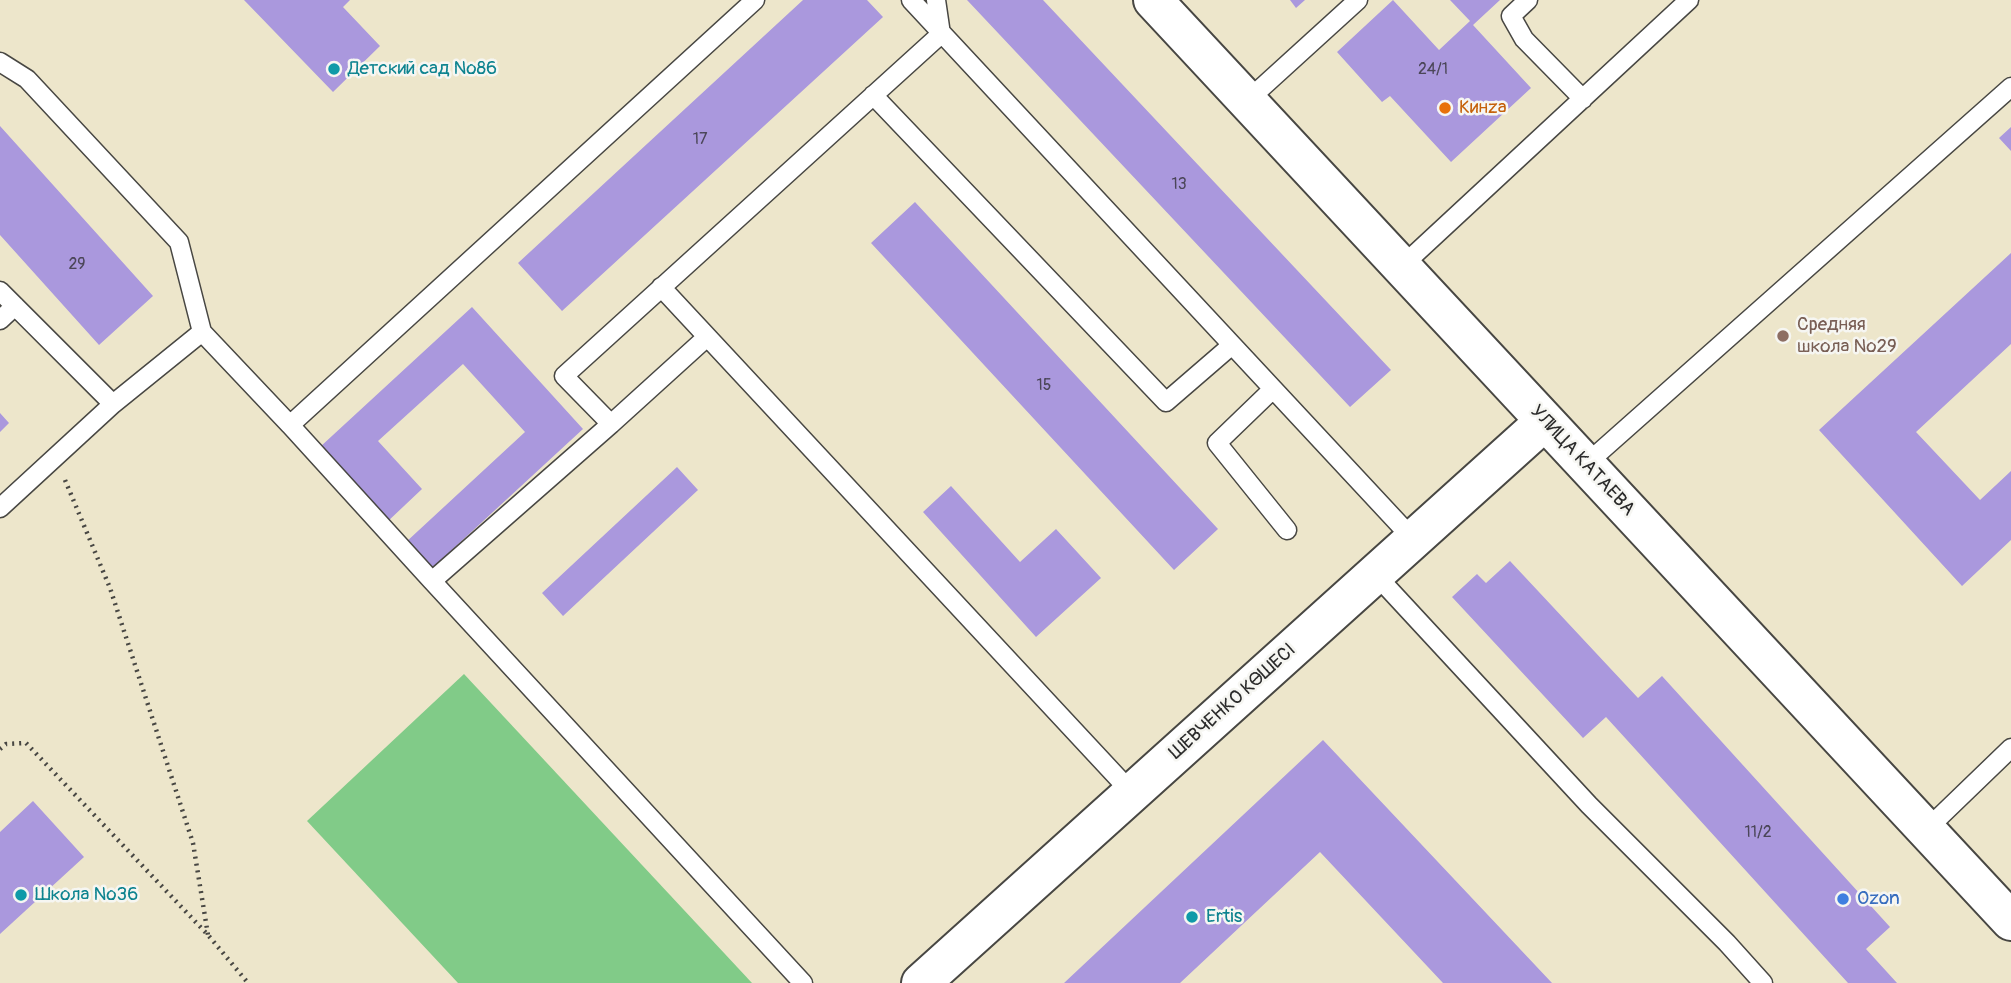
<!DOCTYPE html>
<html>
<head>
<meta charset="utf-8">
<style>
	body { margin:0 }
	canvas { display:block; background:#ede6cb }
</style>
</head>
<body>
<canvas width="2011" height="983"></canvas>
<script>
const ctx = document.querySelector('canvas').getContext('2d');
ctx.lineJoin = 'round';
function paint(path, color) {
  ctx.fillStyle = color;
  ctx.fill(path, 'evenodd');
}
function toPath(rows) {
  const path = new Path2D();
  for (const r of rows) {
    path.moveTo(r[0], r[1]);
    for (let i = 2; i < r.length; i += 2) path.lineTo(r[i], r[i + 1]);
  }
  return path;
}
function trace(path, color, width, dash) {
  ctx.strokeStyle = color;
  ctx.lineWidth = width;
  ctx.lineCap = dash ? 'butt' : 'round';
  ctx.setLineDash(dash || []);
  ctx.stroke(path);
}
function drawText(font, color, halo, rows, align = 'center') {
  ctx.font = font + ' Pangolin,sans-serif';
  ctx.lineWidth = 5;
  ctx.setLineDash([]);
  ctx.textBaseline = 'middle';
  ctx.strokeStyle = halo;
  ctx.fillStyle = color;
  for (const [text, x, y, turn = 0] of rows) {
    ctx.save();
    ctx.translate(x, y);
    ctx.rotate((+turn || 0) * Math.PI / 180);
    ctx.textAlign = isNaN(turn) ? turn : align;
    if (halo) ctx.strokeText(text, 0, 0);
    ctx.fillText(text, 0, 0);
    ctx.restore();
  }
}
paint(toPath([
	[464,674,752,983,458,983,307,821]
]), '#81cb88');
paint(toPath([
	[244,0,350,0,343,7,380,46,333,92],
	[803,0,867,0,883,17,562,311,518,263],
	[967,0,1043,0,1391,370,1350,407],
	[1290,0,1305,0,1296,8],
	[1393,0,1439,50,1470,21,1450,0,1500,0,1473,25,1531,88,1451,162,1390,96,1382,102,1337,52],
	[0,126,153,296,99,345,0,235],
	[2011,127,2011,151,1999,138],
	[915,202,1218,529,1174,570,871,243],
	[2011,253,2011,344,1916,432,1980,500,2011,471,2011,540,1962,586,1819,430],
	[472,307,583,429,430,570,405,543,525,432,463,364,378,441,422,489,386,523,320,447],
	[0,413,9,423,0,432],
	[677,467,698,490,563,616,542,593],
	[951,486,1020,562,1056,529,1101,578,1036,637,923,512],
	[1510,561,1638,698,1662,676,1890,927,1866,949,1897,983,1848,983,1606,717,1583,738,1452,597,1477,574,1486,583],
	[1323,740,1552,983,1443,983,1320,852,1180,983,1064,983],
	[33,801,84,857,0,934,0,832]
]), '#aa98dd');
const lane = toPath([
	[911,0,1413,539],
	[1528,0,1511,16,1524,39,1583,99],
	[0,62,27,79,179,242,202,332,290,425],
	[873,95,1166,402,1232,345],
	[1247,101,1358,0],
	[1401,267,1689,0],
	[661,287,1132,793],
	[0,291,113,404,0,508],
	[0,320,15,306],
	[1273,389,1217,443,1287,530],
	[113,404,202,332],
	[611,424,707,337],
	[1585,465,2011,87],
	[1375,574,1589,805,1727,943,1763,983],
	[432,581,290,425,755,0],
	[1926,830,2011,748],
	[803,983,432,581,611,424,564,376,941,34,936,0]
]);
const secondary = toPath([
	[1153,0,2011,921],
	[921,983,1545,421]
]);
trace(lane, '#484743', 21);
trace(secondary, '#484743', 42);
trace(toPath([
	[65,480,110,588,193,843,208,935],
	[0,749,6,744,26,743,208,935,248,983]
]), '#484743', 4.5, [2, 5]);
trace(lane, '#fff', 18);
trace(secondary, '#fff', 38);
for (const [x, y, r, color] of [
	[334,69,7,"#0f9aa8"],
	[1445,108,7,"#e8710a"],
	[1783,336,7,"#8d6e63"],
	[21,895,7,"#0f9aa8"],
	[1843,899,7,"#3f7fe0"],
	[1192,917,7,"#0f9aa8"]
]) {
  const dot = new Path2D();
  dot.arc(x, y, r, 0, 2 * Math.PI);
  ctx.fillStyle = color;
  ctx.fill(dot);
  trace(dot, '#f6f6f2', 2.5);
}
drawText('16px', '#4b4658', null, [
	["24/1",1433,70],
	["17",700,140],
	["13",1179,185],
	["29",77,265],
	["15",1044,386],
	["11/2",1758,833]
]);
drawText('19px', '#0d838f', '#f6f6f2', [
	["Детский сад №86",348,69],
	["Школа №36",35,895],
	["Ertis",1206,917]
], 'left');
drawText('19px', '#c56008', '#f6f6f2', [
	["Кинzа",1459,108]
], 'left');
drawText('19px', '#785e54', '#f6f6f2', [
	["Средняя",1797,325],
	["школа №29",1797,347]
], 'left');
drawText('19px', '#2b2b2b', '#f6f6f2', [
	["УЛИЦА КАТАЕВА",1582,461,47],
	["ШЕВЧЕНКО КӨШЕСІ",1233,702,-42]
]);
drawText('19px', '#366cbe', '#f6f6f2', [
	["Ozon",1857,899]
], 'left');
</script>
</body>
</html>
